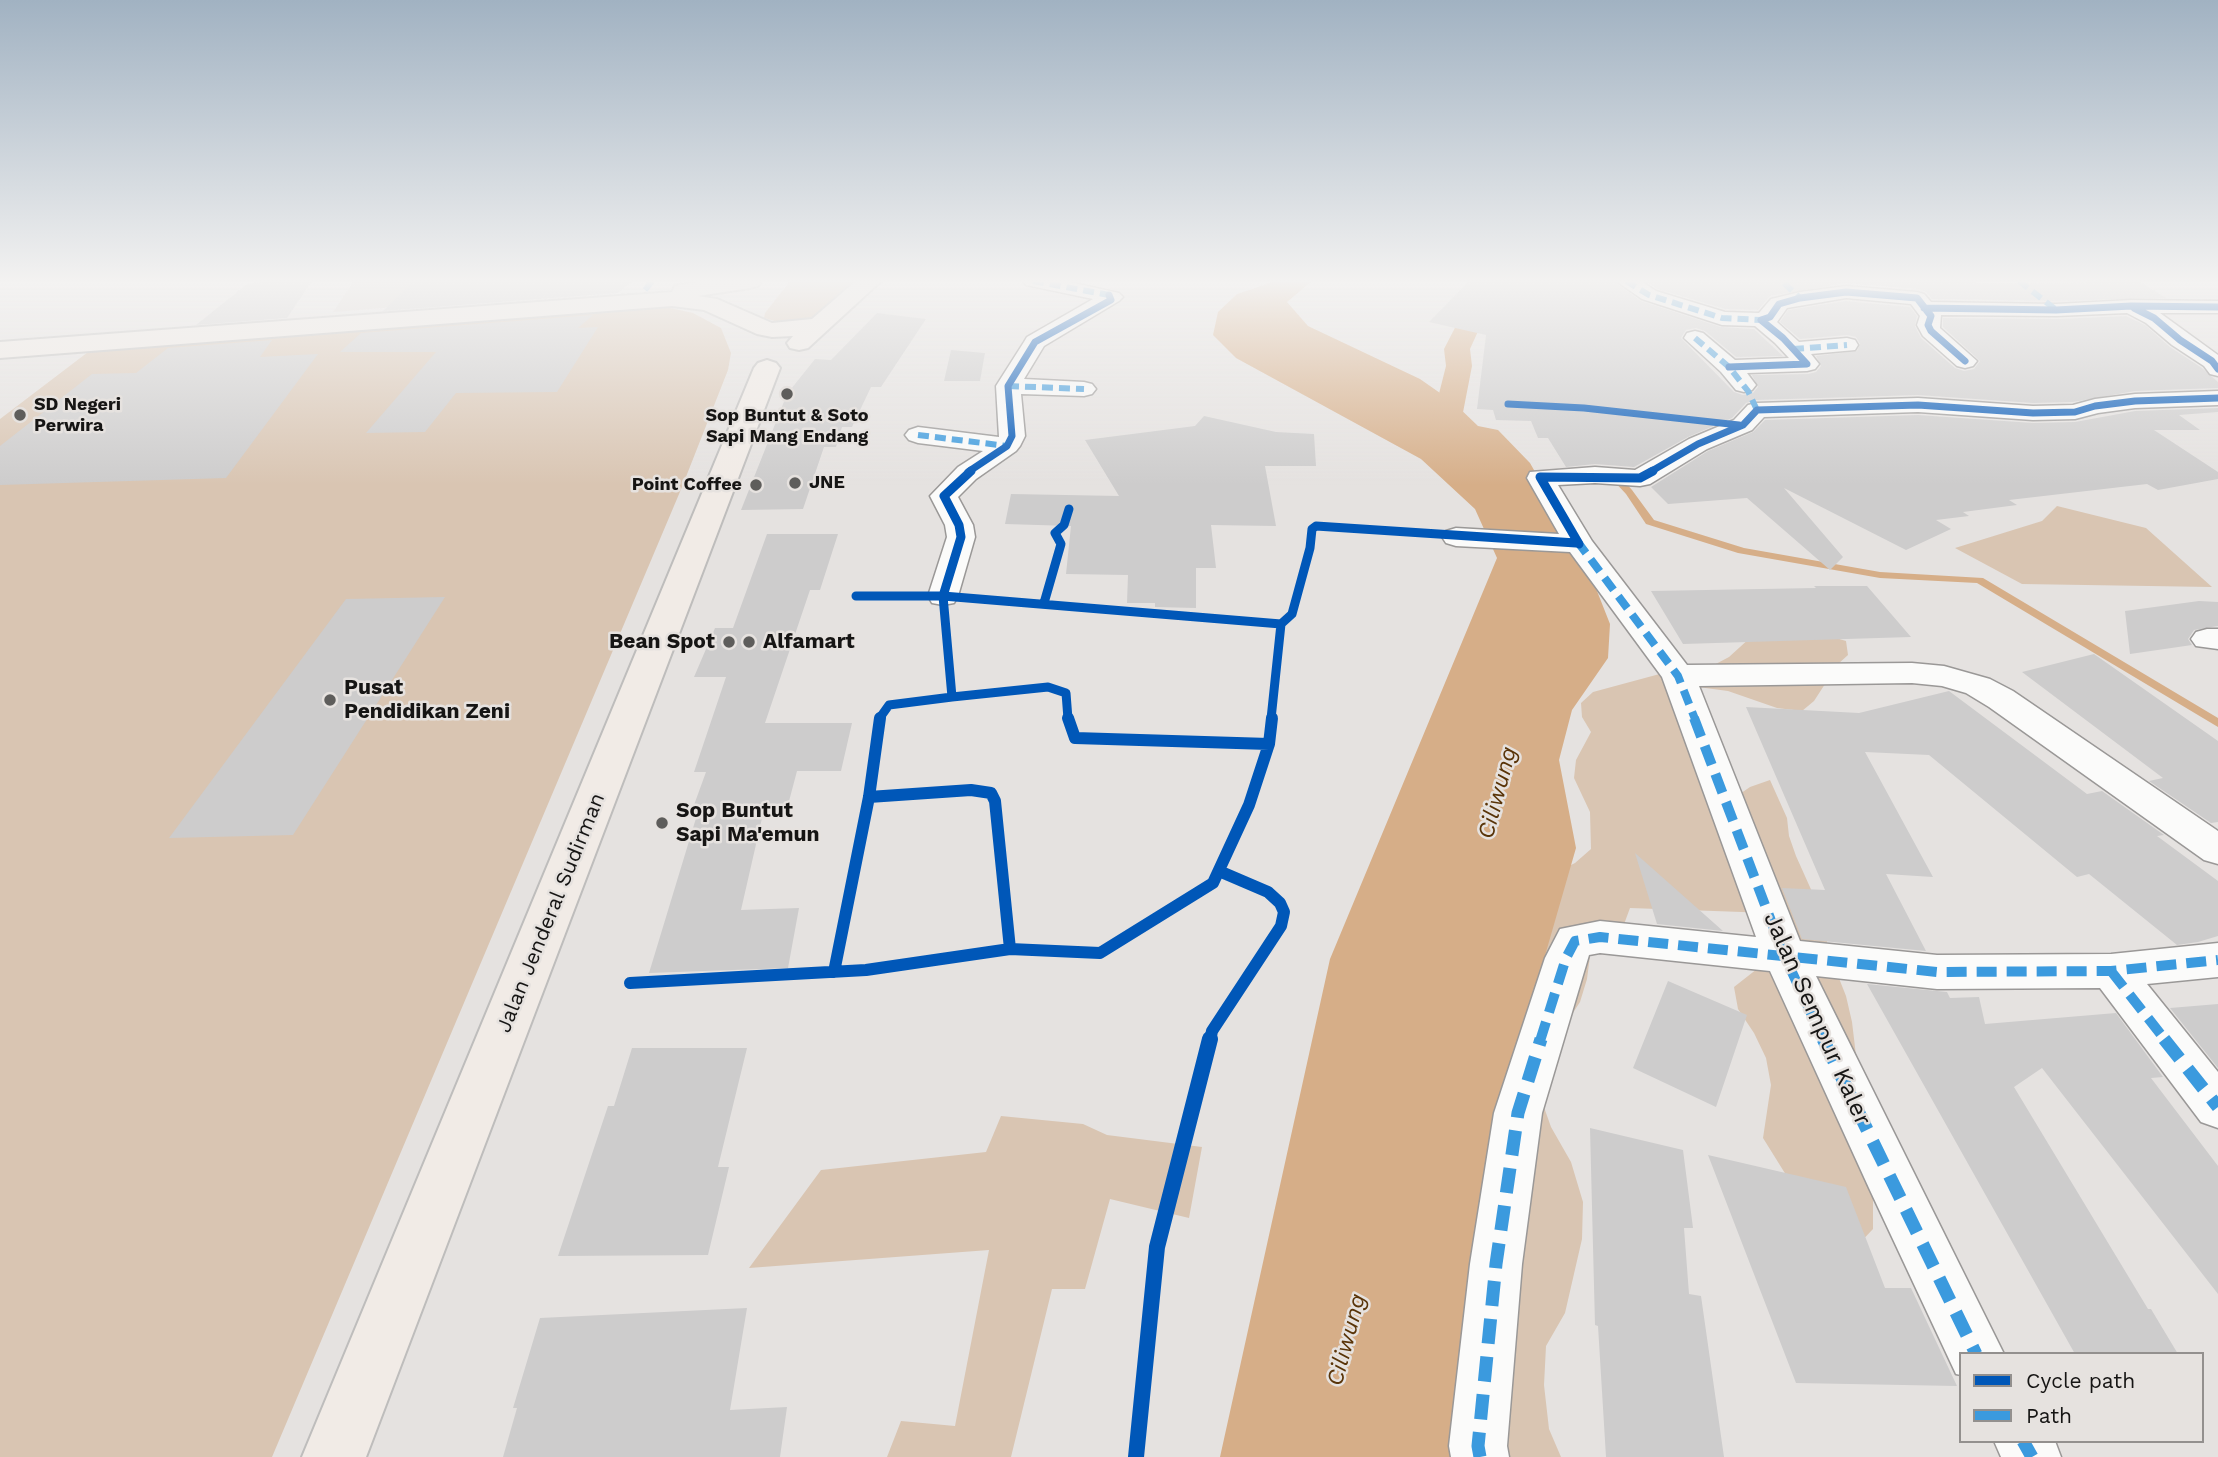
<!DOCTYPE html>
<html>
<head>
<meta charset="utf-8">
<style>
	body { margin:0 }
	#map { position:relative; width:2218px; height:1457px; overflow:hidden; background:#e5e2e0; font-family:"Work Sans",sans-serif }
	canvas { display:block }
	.legend { position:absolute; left:1959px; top:1352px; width:245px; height:91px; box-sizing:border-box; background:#e6e2df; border:2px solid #93908e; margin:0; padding:9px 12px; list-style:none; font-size:21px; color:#161514 }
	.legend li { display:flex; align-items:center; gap:14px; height:35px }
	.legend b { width:35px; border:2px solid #93908e }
</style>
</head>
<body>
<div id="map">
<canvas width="2218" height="1457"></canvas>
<ul class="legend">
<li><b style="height:9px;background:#0057b8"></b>Cycle path</li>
<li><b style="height:9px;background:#3b9ade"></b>Path</li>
</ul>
</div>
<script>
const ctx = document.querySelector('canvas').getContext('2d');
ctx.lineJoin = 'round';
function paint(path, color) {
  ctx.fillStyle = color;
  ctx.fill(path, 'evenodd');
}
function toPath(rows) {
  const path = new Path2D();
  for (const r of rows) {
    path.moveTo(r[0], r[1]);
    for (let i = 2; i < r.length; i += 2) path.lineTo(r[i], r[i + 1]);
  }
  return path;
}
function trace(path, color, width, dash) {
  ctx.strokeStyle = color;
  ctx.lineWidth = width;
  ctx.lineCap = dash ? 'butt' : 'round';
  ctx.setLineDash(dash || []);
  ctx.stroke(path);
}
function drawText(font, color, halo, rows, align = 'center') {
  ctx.font = font + ' "Work Sans",sans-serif';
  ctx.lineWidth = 5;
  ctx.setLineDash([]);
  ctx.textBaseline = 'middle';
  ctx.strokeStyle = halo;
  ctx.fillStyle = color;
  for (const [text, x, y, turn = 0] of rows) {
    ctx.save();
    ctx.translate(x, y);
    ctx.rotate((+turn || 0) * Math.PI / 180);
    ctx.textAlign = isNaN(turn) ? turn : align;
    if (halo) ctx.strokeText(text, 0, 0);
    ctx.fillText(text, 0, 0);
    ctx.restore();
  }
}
paint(toPath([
	[354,281,542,281,536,296,333,312]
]), '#dad3ce');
paint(toPath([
	[790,281,857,281,815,318,801,323,785,324,764,318,765,313],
	[650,307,666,307,693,313,721,328,731,353,728,370,682,487,272,1457,0,1457,0,419,92,349],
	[2057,506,2146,528,2212,587,2022,584,1955,548,2042,521],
	[1819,633,1846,641,1848,655,1838,664,1814,701,1802,711,1777,708,1728,691,1683,685,1734,798,1750,787,1770,780,1787,818,1789,836,1796,856,1827,925,1827,948,1846,996,1852,1022,1873,1197,1873,1229,1854,1249,1801,1199,1763,1138,1771,1085,1766,1058,1754,1033,1738,1009,1734,987,1771,958,1770,913,1630,908,1623,927,1603,939,1590,956,1587,979,1580,1002,1552,1045,1540,1096,1551,1127,1571,1162,1583,1202,1582,1239,1565,1313,1546,1346,1544,1385,1549,1429,1561,1457,1446,1457,1555,873,1575,863,1591,849,1590,812,1574,778,1576,760,1591,732,1582,717,1581,703,1593,692,1667,672,1712,666,1729,657,1751,637],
	[1001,1116,1083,1124,1107,1135,1202,1147,1189,1218,1110,1199,1085,1289,1052,1289,1011,1457,887,1457,901,1421,955,1426,989,1250,749,1268,821,1170,986,1152]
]), '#d9c5b2');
paint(toPath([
	[1276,281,1312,281,1287,302,1308,326,1420,379,1453,402,1478,426,1498,430,1530,463,1584,558,1610,624,1608,658,1572,710,1559,760,1576,848,1489,1150,1450,1457,1220,1457,1330,959,1497,558,1475,509,1421,459,1236,358,1213,335,1218,312,1237,294]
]), '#d6ae88');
paint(toPath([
	[1615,473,1618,474,1632,490,1654,520,1744,548,1880,572,1983,578,2218,718,2218,727,1977,583,1880,578,1738,553,1646,524,1626,494,1612,479,1607,476,1615,473]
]), '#d6ae88');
paint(toPath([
	[1490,282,1506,282,1510,287,1484,318,1470,349,1472,366,1459,433,1454,439,1444,442,1434,439,1429,433,1446,366,1444,349,1461,316,1490,282]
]), '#d6ae88');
paint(toPath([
	[269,281,312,281,287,318,196,325,247,284],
	[414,281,633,281,618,293,383,311],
	[1469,281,1613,281,1641,301,1721,327,1754,329,1783,356,1736,357,1705,331,1696,328,1686,330,1681,338,1734,392,1743,395,1753,393,1758,387,1752,375,1808,374,1816,372,1821,366,1816,356,1857,351,1860,344,1856,337,1847,335,1800,339,1780,322,1788,310,1846,301,1910,307,1917,316,1915,326,1921,338,1955,368,1964,371,1974,369,1980,361,1943,327,1943,318,2056,319,2126,316,2145,325,2170,347,2202,368,2218,382,2218,388,2135,391,2073,402,2033,403,1918,395,1756,400,1746,403,1732,418,1688,437,1634,467,1595,464,1566,467,1548,438,1538,438,1531,421,1496,420,1493,410,1477,409,1486,335,1429,322],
	[1646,281,2142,283,2166,298,2056,301,1932,299,1926,292,1918,289,1846,283,1770,296,1758,310,1725,309,1657,289],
	[877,313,926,319,881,387,871,387,852,427,842,427,836,447,824,447,803,509,741,510,787,394,815,359,831,360],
	[593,315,578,328,598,327,557,392,456,393,425,432,366,433,436,352,340,352,361,333],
	[272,340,260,357,318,354,226,478,0,485,0,446,92,374,136,373,168,348],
	[951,350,985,353,980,381,944,381],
	[2218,408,2218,412,2179,415,2200,430,2154,430,2218,472,2218,479,2158,490,2147,484,2009,500,2017,505,1963,512,1969,516,1936,520,1951,529,1906,550,1784,488,1843,557,1830,570,1747,498,1668,504,1651,487,1708,451,1753,432,1765,420,1918,415,2033,423,2075,422,2135,411],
	[1204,416,1276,432,1314,434,1316,466,1265,466,1276,526,1211,525,1216,568,1196,568,1196,608,1155,607,1155,603,1127,603,1128,575,1066,574,1071,526,1005,524,1011,494,1119,496,1085,440,1195,426],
	[767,534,838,534,820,590,810,590,765,723,852,723,841,771,797,771,788,805,765,805,741,910,799,908,788,968,649,973,700,805,694,805,706,772,694,772,726,677,694,677,715,628,733,628],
	[1814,586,1867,586,1911,637,1683,644,1651,591,1816,588],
	[445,597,293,835,169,838,346,599],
	[2199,601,2218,602,2218,626,2194,630,2188,639,2192,645,2130,654,2125,611],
	[2094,654,2218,741,2218,822,2211,823,2149,781,2163,778,2022,672],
	[1949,691,2087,794,2102,791,2164,835,2157,836,2218,881,2218,936,2198,942,2177,945,2089,874,2077,877,1929,755,1865,752,1933,877,1886,874,1926,951,1802,939,1782,888,1825,890,1746,707,1859,713],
	[1635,853,1723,931,1657,924],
	[1668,981,1747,1015,1716,1107,1633,1068],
	[1867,984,1947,992,1950,998,1979,997,1985,1024,2116,1013,2163,1077,2151,1078,2218,1166,2218,1294,2042,1068,2014,1087,2148,1309,2151,1309,2178,1354,2075,1354],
	[2218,1004,2218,1068,2170,1008],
	[632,1048,747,1048,718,1167,729,1167,708,1255,558,1256,608,1106,614,1106],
	[1590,1128,1683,1150,1693,1228,1684,1228,1689,1294,1701,1296,1724,1457,1606,1457,1598,1326,1595,1325],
	[1708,1155,1846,1187,1885,1288,1911,1288,1957,1386,1796,1383],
	[747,1308,730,1410,787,1407,780,1457,503,1457,517,1408,513,1408,540,1318]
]), '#cdcccc');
const minor = toPath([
	[1023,281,1065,281,1119,293,1123,297,1119,301,1044,346,1024,379,1084,382,1092,384,1096,389,1092,394,1084,396,1021,394,1025,436,1020,446,1016,451,976,479,958,497,973,525,975,537,958,596,954,603,943,605,932,603,928,596,947,537,945,525,930,496,958,467,983,451,918,443,909,440,905,435,909,430,918,427,999,437,996,386,1024,342,1027,337,1093,299,1026,285,1023,281],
	[1616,281,1641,281,1656,291,1725,312,1759,313,1771,299,1800,292,1846,286,1917,292,1924,294,1931,302,2056,304,2131,300,2218,301,2218,313,2160,313,2218,355,2218,376,2210,374,2204,366,2172,345,2146,323,2127,313,2056,316,1941,315,1940,328,1977,361,1973,366,1965,368,1957,366,1923,336,1917,325,1920,316,1911,304,1846,298,1787,308,1777,322,1799,342,1847,338,1855,340,1858,345,1855,350,1811,354,1819,364,1815,369,1807,371,1747,373,1756,385,1752,390,1744,392,1736,390,1721,372,1684,338,1687,333,1695,331,1703,333,1735,360,1789,358,1775,343,1755,326,1722,325,1642,299,1616,281],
	[2218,391,2218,405,2135,408,2098,413,2075,419,2033,420,1918,412,1764,417,1752,430,1707,449,1650,484,1640,486,1595,483,1558,485,1592,541,1687,665,1912,663,1944,666,1990,679,2013,691,2218,831,2218,864,2204,860,1989,707,1966,693,1942,686,1912,683,1699,686,1800,941,1937,955,2111,954,2218,943,2218,977,2147,984,2218,1072,2218,1128,2201,1122,2100,988,1937,989,1816,976,2004,1354,1961,1354,1961,1375,1956,1374,1869,1188,1770,971,1600,953,1589,955,1542,1113,1522,1264,1507,1446,1509,1457,1451,1457,1449,1446,1470,1264,1494,1113,1545,958,1560,929,1600,921,1756,937,1662,677,1570,552,1456,546,1446,543,1442,537,1446,531,1456,528,1559,534,1527,478,1530,472,1595,467,1635,470,1689,439,1734,420,1748,405,1757,403,1918,398,2033,406,2073,405,2095,399,2135,394,2218,391],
	[2207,629,2218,629,2218,649,2196,646,2191,639,2196,632,2207,629],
	[1994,1441,2055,1441,2061,1457,2001,1457,1994,1441]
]);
const primary = toPath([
	[703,281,761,281,758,286,750,288,698,296,717,299,772,323,812,319,856,281,881,281,808,348,799,350,790,348,787,343,793,336,772,337,757,334,704,310,672,306,0,358,0,342,672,292,675,286,703,281],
	[767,360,776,363,780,368,366,1457,302,1457,754,368,758,363,767,360]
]);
trace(minor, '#9a9897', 3);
trace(primary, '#bebdbc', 4);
paint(minor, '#fbfbfa');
paint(primary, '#f1ebe6');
trace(toPath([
	[1033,281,1109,295,1112,298],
	[1626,281,1649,295,1722,318,1761,320],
	[2019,281,2055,309],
	[1784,283,1800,298],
	[645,290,652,281],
	[1695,338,1729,367,1748,391,1757,410],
	[1793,349,1847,345],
	[1008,386,1084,389],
	[918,435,1007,446]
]), '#3b9ade', 6, [11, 6]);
trace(toPath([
	[1577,541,1678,676,1695,719]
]), '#3b9ade', 8, [15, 8]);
trace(toPath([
	[1694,718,1784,955,1824,1041],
	[2111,971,2166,1041],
	[1540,1041,1566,958,1575,941,1600,937,1937,972,2111,971,2218,960]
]), '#3b9ade', 10, [20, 10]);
trace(toPath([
	[1823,1039,1976,1354],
	[2164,1039,2218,1107],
	[2023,1441,2032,1457],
	[1480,1457,1478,1446,1496,1264,1518,1113,1541,1039]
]), '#3b9ade', 13, [25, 13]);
trace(toPath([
	[1924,308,2056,310,2131,306,2218,307],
	[2134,308,2154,318,2180,340,2212,361,2218,369],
	[1729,367,1807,364,1783,338,1761,320,1770,317,1779,304,1800,298,1846,292,1917,298,1931,316,1928,325,1931,331,1965,361],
	[1508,404,1584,408,1739,425],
	[968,472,1007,446,1012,436,1008,386,1035,342,1111,300,1109,295],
	[1650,472,1698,444,1743,425,1757,410,1918,405,2033,413,2075,412,2095,406,2135,401,2218,398]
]), '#0057b8', 7);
trace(toPath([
	[971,471,944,496,959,525,961,537,943,596,952,697,1048,687,1066,693,1068,719],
	[1579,544,1540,477,1640,478,1653,471],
	[856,596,943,596,1281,624,1292,614,1310,548,1312,529,1316,526,1576,543],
	[1044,603,1061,544,1055,533,1064,525,1069,509],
	[879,719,889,705,952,697],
	[1271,719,1281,624]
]), '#0057b8', 9);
trace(toPath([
	[1068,718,1075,738,1269,744],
	[869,797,971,790,991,793,995,801,1010,949],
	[834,972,869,797,880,718],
	[630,983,866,970,1010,949,1100,953,1213,883,1249,805,1269,744,1272,718],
	[1210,1041,1212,1031,1281,926,1284,912,1280,903,1268,892,1219,871]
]), '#0057b8', 12);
trace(toPath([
	[1136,1457,1157,1247,1210,1039]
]), '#0057b8', 16);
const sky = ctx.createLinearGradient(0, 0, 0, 485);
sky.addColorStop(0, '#a1b2c2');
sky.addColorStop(0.58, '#f3f2f1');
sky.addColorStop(1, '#f3f2f100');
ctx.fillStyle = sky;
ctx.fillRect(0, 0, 2218, 485);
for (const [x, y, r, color] of [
	[787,394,7,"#5e5d5b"],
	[20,415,7,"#5e5d5b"],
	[795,483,7,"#5e5d5b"],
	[756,485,7,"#5e5d5b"],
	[729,642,7,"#5e5d5b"],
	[749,642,7,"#5e5d5b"],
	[330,700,7,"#5e5d5b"],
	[662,823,7,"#5e5d5b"]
]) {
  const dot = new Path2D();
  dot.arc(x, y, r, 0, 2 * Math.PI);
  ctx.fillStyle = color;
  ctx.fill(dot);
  trace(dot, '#e6e2df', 2.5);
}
drawText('bold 18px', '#161514', '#e6e2df', [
	["SD Negeri",34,405],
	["Perwira",34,426],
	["Sop Buntut & Soto",787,416,"center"],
	["Sapi Mang Endang",787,437,"center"],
	["JNE",809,483],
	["Point Coffee",742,485,"right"]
], 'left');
drawText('bold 21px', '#161514', '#e6e2df', [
	["Bean Spot",715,642,"right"],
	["Alfamart",763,642],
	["Pusat",344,688],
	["Pendidikan Zeni",344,712],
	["Sop Buntut",676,811],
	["Sapi Ma'emun",676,835]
], 'left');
drawText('21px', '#161514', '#e6e2df', [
	["Jalan Jenderal Sudirman",551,913,-68]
]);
drawText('italic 23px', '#593408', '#e6e2df', [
	["Ciliwung",1498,793,-75],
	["Ciliwung",1347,1340,-75]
]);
drawText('24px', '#161514', '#e6e2df', [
	["Jalan Sempur Kaler",1817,1019,66]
]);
</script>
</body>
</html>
